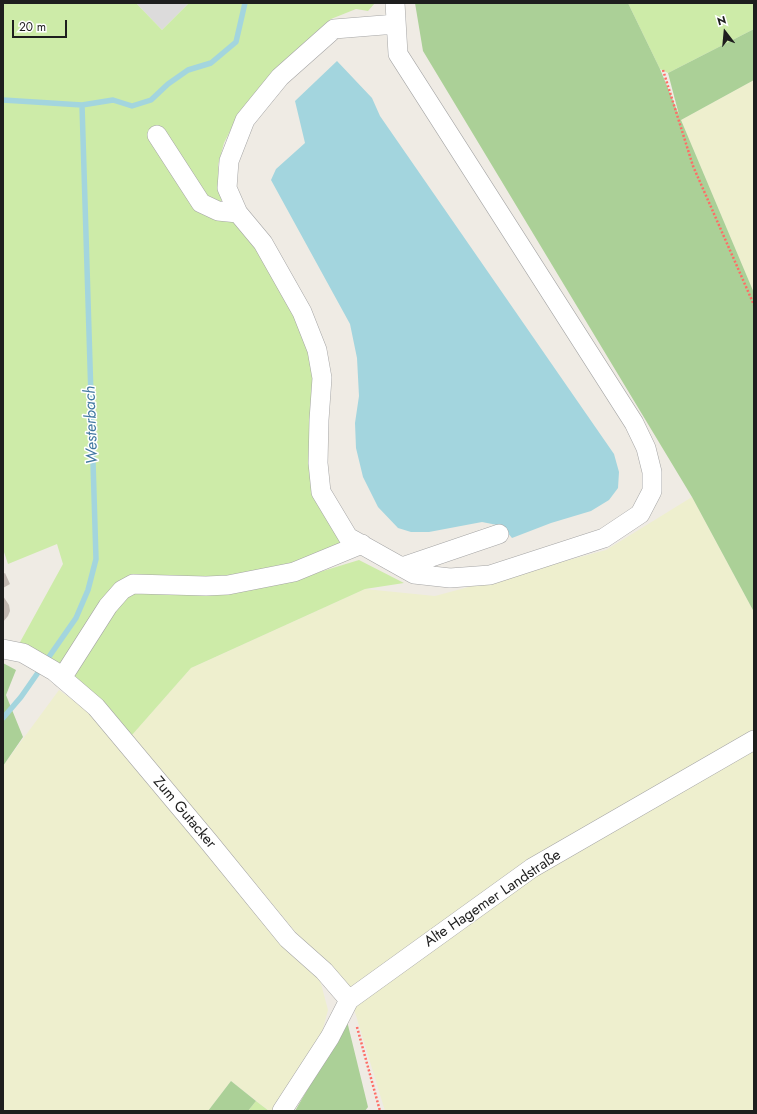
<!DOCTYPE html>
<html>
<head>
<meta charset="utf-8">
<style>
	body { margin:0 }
	#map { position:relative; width:757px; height:1114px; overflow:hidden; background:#efebe4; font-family:Jost,sans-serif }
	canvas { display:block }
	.frame { position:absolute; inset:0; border:4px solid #1e1e1e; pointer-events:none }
	.north { position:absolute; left:705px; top:12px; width:40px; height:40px; -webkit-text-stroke:3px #fff; paint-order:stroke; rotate:344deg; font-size:11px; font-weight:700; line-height:16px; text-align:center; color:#1e1e1e }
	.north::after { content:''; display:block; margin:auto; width:14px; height:18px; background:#1e1e1e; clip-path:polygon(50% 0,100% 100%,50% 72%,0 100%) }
	.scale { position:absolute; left:12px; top:20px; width:55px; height:18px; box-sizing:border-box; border:2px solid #1e1e1e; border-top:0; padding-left:5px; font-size:12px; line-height:14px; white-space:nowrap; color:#1e1e1e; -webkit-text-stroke:3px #fff; paint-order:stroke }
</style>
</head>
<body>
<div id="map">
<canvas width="757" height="1114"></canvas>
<div class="frame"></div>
<div class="north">N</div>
<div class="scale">20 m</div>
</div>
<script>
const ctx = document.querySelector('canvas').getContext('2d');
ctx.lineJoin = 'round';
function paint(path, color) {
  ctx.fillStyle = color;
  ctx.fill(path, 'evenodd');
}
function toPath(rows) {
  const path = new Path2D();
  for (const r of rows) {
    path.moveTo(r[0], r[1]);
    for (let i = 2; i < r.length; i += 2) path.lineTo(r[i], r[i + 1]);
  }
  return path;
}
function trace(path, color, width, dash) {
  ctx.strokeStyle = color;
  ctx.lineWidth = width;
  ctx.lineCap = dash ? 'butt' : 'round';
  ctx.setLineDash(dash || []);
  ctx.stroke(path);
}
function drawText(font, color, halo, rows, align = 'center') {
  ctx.font = font + ' Jost,sans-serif';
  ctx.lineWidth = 3;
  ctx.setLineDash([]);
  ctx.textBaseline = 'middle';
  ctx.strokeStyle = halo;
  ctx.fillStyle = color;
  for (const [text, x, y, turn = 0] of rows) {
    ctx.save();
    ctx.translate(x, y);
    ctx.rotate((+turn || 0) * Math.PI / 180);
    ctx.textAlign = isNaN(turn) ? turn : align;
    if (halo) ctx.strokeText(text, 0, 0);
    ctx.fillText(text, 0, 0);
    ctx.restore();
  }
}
paint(toPath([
	[136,3,189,3,162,30]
]), '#dcdbdb');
paint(toPath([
	[754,80,754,293,681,120],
	[692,497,754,612,754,1111,385,1111,351,999,132,735,191,668,365,589,435,596,606,550],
	[59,690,95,716,320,980,328,1010,321,1036,276,1111,269,1111,231,1081,208,1111,3,1111,3,766]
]), '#eeefce');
paint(toPath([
	[3,3,136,3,162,30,189,3,375,3,368,11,356,9,331,19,301,46,268,78,235,121,224,143,218,165,222,200,218,205,183,185,235,217,261,246,314,351,315,460,349,545,243,578,132,579,61,670,19,644,63,564,57,544,8,564,3,549],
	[628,3,754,3,754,29,668,73,660,69],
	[359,560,404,583,365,589,191,668,132,735,102,703,73,675,129,591,300,578],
	[256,1101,269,1111,248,1111]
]), '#cdeba8');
paint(toPath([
	[415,3,628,3,660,69,679,115,668,73,754,29,754,80,681,120,754,293,754,612,692,497,423,51],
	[3,663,16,670,6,695,23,737,3,766],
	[347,1021,368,1107,365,1111,295,1111],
	[231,1081,256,1101,248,1111,208,1111]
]), '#abd097');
paint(toPath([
	[337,61,372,98,380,116,614,454,619,472,618,488,609,500,591,511,551,523,512,538,502,526,482,522,429,532,411,532,398,528,378,507,363,477,356,448,355,423,359,396,357,358,350,324,271,180,276,169,305,143,295,101]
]), '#a3d5de');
trace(toPath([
	[3,100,82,105,113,100,132,106,151,100,168,84,188,70,211,63,236,42,245,3],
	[3,718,21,697,76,618,88,590,96,559,82,105]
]), '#a3d5de', 5.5);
paint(toPath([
	[5,573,10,584,3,588,3,574],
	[3,596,9,605,10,611,8,616,3,622]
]), '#c4bab3');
const minor = toPath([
	[395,3,398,54,634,423,646,448,652,472,652,491,640,514,604,538,490,575,450,578,414,574,348,537,321,492,318,463,319,420,322,378,317,350,302,312,263,243,238,213,227,188,229,161,245,120,280,77,334,29,396,24],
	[157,135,201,203,218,211,238,213],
	[402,567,499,534],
	[3,649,23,653,54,671,96,707,209,842,288,939,324,971,349,1000],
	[62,678,108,606,122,590,133,584,206,586,228,585,294,572,362,544],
	[282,1111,330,1037,349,1000,532,868,754,740]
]);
trace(minor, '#a5a5a5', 20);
trace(toPath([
	[663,70,693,166,754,305],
	[357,1027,380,1111]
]), '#fe6d66', 2.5, [2, 2]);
trace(minor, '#fff', 19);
drawText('15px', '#1e1e1e', '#fff', [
	["Zum Gutacker",184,813,50],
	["Alte Hagemer Landstraße",493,899,-34]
]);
drawText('italic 16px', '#4278a1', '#fff', [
	["Westerbach",92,425,-92]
]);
</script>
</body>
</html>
